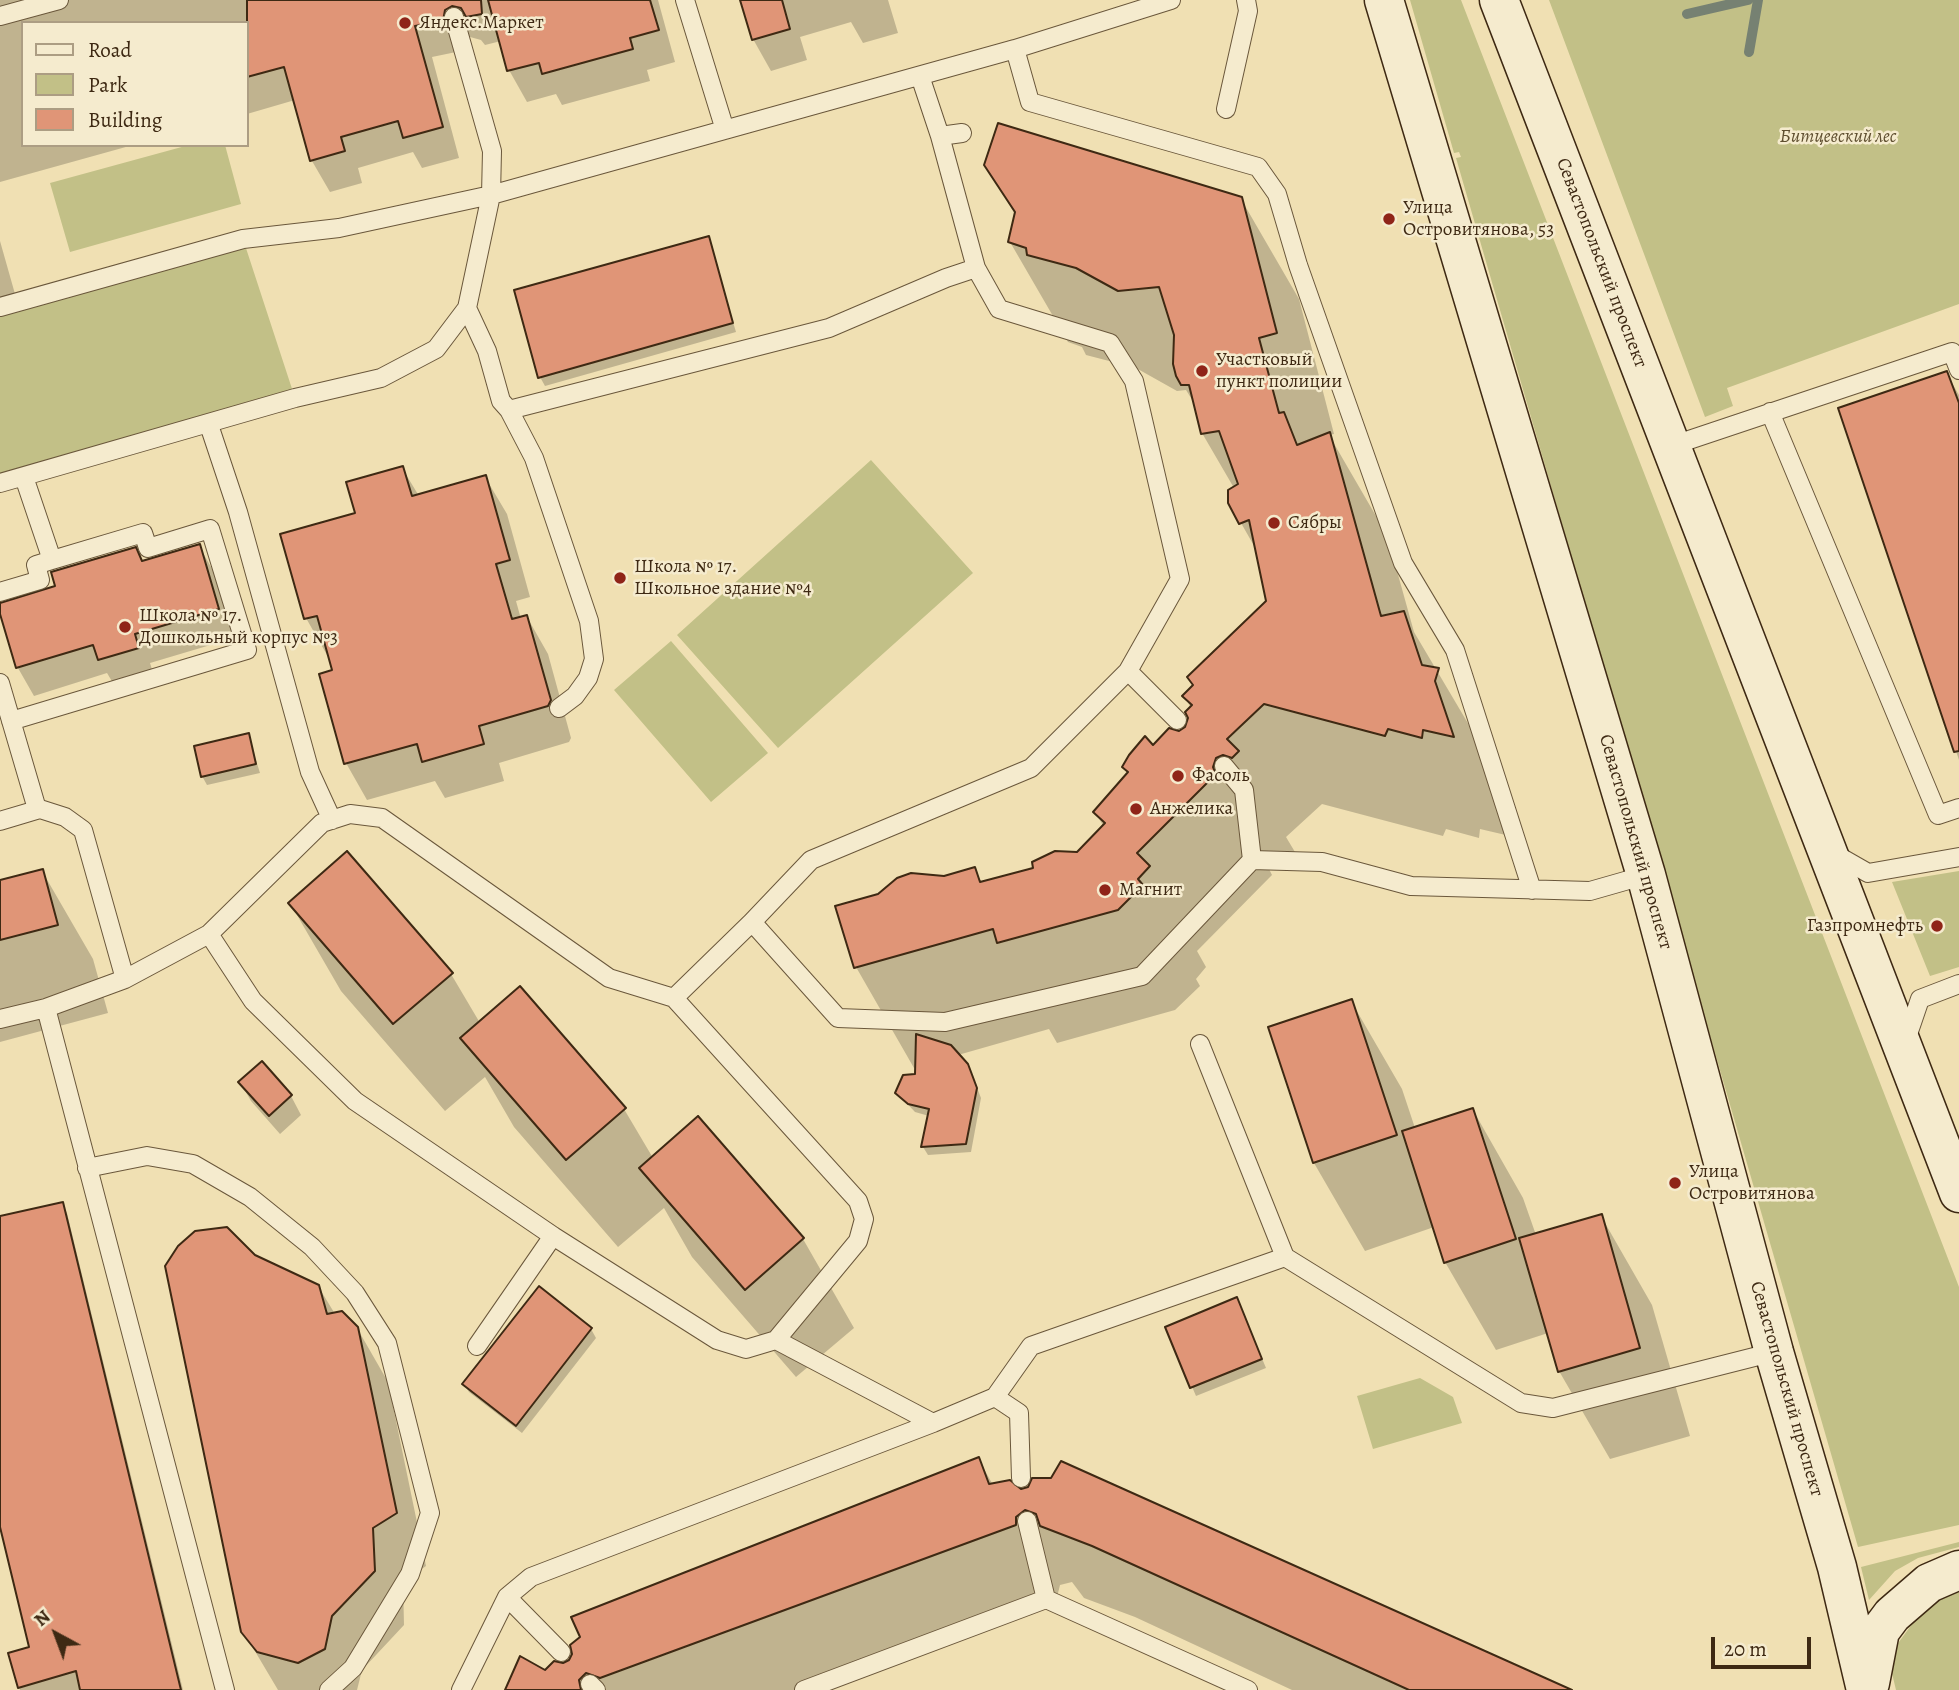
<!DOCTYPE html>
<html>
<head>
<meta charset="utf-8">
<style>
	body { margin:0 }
	#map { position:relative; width:1959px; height:1690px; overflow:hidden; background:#f0e0b3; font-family:Alegreya,serif }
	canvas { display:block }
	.legend { position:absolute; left:21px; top:21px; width:228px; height:126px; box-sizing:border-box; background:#f5ebce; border:2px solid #ac9d83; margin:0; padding:9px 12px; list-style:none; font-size:21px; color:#3e2913 }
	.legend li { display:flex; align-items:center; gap:14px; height:35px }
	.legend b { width:35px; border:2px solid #ac9d83 }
	.north { position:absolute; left:21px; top:1599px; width:70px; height:70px; -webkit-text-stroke:5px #f5ebce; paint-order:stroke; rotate:319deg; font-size:19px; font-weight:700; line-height:28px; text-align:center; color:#3e2913 }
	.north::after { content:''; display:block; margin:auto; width:24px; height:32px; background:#3e2913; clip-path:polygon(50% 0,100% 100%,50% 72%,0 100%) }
	.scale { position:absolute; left:1711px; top:1637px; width:100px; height:32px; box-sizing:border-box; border:4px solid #3e2913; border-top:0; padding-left:9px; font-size:21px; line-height:24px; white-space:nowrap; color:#3e2913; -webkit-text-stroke:5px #f5ebce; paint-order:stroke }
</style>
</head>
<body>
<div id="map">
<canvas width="1959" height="1690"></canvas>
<ul class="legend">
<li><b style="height:9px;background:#f5ebce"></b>Road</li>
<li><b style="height:19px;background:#c2c087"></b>Park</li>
<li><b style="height:19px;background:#e09577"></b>Building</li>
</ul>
<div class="north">N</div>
<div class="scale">20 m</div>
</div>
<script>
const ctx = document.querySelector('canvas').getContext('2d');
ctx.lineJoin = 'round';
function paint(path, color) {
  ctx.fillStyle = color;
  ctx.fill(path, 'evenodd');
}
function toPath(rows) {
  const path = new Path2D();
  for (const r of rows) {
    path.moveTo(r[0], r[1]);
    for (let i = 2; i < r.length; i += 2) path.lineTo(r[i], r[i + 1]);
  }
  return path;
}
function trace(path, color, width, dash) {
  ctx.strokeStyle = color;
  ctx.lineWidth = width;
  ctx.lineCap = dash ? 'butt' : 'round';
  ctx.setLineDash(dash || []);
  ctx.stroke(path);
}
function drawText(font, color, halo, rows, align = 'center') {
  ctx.font = font + ' Alegreya,serif';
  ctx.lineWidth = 5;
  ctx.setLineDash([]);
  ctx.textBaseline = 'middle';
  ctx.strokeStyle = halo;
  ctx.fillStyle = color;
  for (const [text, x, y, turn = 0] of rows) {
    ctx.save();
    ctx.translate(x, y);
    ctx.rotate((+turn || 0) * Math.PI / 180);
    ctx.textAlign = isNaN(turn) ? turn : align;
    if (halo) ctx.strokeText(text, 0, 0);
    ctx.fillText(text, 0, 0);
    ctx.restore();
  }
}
paint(toPath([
	[1410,0,1461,0,1959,1287,1959,1525,1858,1547,1456,158,1461,157,1459,152,1454,153],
	[1549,0,1959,0,1959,304,1727,388,1733,406,1705,417],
	[189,145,225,145,241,204,70,252,50,183],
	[243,239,295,398,0,483,0,307],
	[871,460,973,573,778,748,677,635],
	[671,641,768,753,711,802,614,690],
	[1959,871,1959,967,1930,976,1892,882],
	[1420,1378,1453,1397,1462,1423,1373,1449,1357,1396],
	[1959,1542,1959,1547,1918,1558,1895,1571,1869,1600,1861,1567],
	[1959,1590,1959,1690,1896,1690,1891,1669,1896,1646,1918,1616,1945,1595]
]), '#c2c087');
paint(toPath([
	[0,0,658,0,675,62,647,70,650,81,562,105,556,94,527,102,509,70,501,41,485,45,481,40,470,37,463,41,461,51,432,57,459,158,422,168,413,152,358,168,362,183,330,192,312,161,295,100,247,114,247,23,23,23,23,145,133,145,0,182],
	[742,0,888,0,898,33,863,43,851,22,800,37,807,60,771,71,753,39],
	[986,165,1241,199,1299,299,1334,434,1329,435,1387,535,1414,632,1495,769,1510,836,1480,829,1479,838,1446,829,1443,836,1322,804,1286,837,1295,852,1269,869,1272,875,1197,951,1206,967,1196,979,1200,986,1175,1010,1057,1043,1049,1029,958,1055,972,1075,981,1098,971,1152,928,1155,923,1147,929,1116,915,1112,897,1093,917,1075,917,1067,914,1068,856,967,944,878,974,869,982,883,1078,854,1104,827,1095,812,1128,774,1124,767,1187,729,1191,708,1184,696,1268,602,1257,551,1229,502,1234,488,1202,433,1196,406,1186,390,1177,391,1136,368,1086,355,1082,347,1068,342,1010,242,1016,216],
	[708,238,736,332,545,386,540,377],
	[0,241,15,294,0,298],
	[1946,373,1959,395,1959,760,1840,409],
	[402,468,419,496,485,477,507,514,530,597,516,601,521,619,527,617,548,654,571,738,569,742,499,763,504,781,445,798,435,781,367,800,346,763,330,655,327,655,306,618,357,514],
	[199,546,215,574,234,638,150,663,154,676,116,688,107,673,34,696,18,668,0,604],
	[248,735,260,773,207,785,202,776],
	[42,871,93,959,108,1013,0,1042,0,882],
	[290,903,451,974,480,1023,520,989,624,1109,653,1158,698,1119,803,1239,854,1328,796,1377,692,1257,664,1208,618,1247,514,1127,485,1077,445,1111,341,991],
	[1351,1001,1402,1089,1415,1128,1473,1110,1523,1198,1536,1235,1601,1216,1652,1305,1690,1436,1610,1459,1559,1371,1548,1333,1496,1350,1445,1262,1434,1227,1365,1251,1314,1163],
	[240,1082,291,1096,301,1115,280,1134,251,1101],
	[62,1204,67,1213,183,1690,20,1690,10,1654,31,1648,0,1519,0,1218],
	[254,1257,318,1286,335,1314,357,1328,388,1382,426,1566,403,1582,404,1625,362,1670,357,1690,278,1690,243,1631],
	[1241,1308,1266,1368,1196,1396,1167,1328],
	[591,1329,596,1338,522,1433,469,1392,464,1384],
	[979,1460,993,1485,1020,1491,1568,1690,1292,1690,1135,1617,1084,1598,1072,1582,1060,1585,1057,1597,804,1690,507,1690,565,1665]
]), '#0003');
trace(toPath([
	[1687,14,1748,0],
	[1749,52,1758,0]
]), '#768172', 10);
const building = toPath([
	[247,0,481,0,482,14,466,17,461,8,452,6,445,10,443,21,415,26,443,127,403,138,398,121,341,137,345,151,310,161,284,67,247,77,247,0],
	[488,0,650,0,659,30,630,38,633,49,542,74,539,63,507,71,488,0],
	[740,0,782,0,790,29,752,40,740,0],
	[998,123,1242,197,1277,333,1259,338,1279,413,1284,412,1297,445,1330,432,1381,616,1404,611,1422,665,1439,668,1435,681,1454,737,1423,730,1422,738,1388,729,1385,736,1264,704,1227,739,1239,751,1232,758,1223,755,1216,758,1213,767,1216,774,1137,853,1150,866,1138,879,1143,885,1118,910,997,943,993,929,854,968,835,906,878,894,897,878,911,873,944,876,975,867,980,882,1033,868,1032,862,1055,851,1077,852,1105,823,1093,812,1128,772,1122,767,1129,755,1145,736,1153,745,1169,728,1179,731,1185,727,1188,718,1185,712,1192,705,1182,696,1193,685,1187,677,1266,601,1249,520,1239,524,1228,503,1228,490,1238,484,1219,431,1201,434,1189,385,1181,385,1176,376,1173,364,1174,335,1159,287,1118,291,1076,268,1027,255,1026,248,1008,242,1015,212,984,165,998,123],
	[709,236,733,323,538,378,514,290,709,236],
	[1947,371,1959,403,1959,751,1954,752,1838,408,1947,371],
	[403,466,412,496,486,475,510,560,496,564,512,619,527,615,551,700,548,706,479,726,484,744,422,762,417,744,344,764,319,674,332,670,317,616,304,619,280,534,355,513,346,482,403,466],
	[200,544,219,609,135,634,139,648,98,660,93,645,16,668,0,614,0,603,55,586,51,572,136,547,142,561,200,544],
	[249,733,256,764,201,777,194,746,249,733],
	[347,851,453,973,393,1024,288,903,347,851],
	[43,869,58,925,0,940,0,880,43,869],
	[520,986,626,1108,566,1160,460,1038,520,986],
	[1352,999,1397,1135,1313,1163,1268,1027,1352,999],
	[916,1034,951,1045,968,1064,977,1088,966,1144,921,1147,929,1109,908,1104,895,1093,903,1075,915,1074,916,1034],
	[262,1061,292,1095,269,1116,238,1082,262,1061],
	[1473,1108,1516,1239,1444,1263,1402,1131,1473,1108],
	[698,1116,804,1238,745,1290,639,1168,698,1116],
	[63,1202,181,1690,80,1690,76,1671,18,1688,8,1653,29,1647,0,1527,0,1216,63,1202],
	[1602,1214,1640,1348,1558,1372,1519,1238,1602,1214],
	[227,1227,255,1255,319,1285,327,1314,342,1311,358,1327,397,1513,373,1528,375,1571,332,1616,325,1649,298,1663,257,1652,241,1632,165,1266,178,1246,195,1231,227,1227],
	[539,1286,592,1328,516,1426,462,1384,539,1286],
	[1237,1297,1262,1359,1190,1388,1165,1327,1237,1297],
	[979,1457,989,1484,1010,1480,1021,1489,1028,1487,1032,1478,1051,1478,1061,1461,1572,1690,1409,1690,1092,1546,1040,1526,1036,1514,1025,1510,1016,1517,1016,1525,600,1678,586,1673,579,1680,581,1690,505,1690,520,1656,545,1670,554,1661,563,1663,569,1660,572,1654,570,1645,580,1637,571,1617,979,1457]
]);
paint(building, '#e09577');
trace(building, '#3e2913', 2);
const service = toPath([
	[685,0,725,130],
	[0,16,59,0],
	[1015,49,1030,102,1258,167,1277,194,1298,265,1403,563,1455,650,1532,890],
	[920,76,940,136,976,268,999,309,1110,343,1134,381,1180,579,1128,671],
	[1226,109,1248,11,1246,0],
	[940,136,962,133],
	[0,307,243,239,339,228,491,195,1015,49,1171,0],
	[467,308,487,351,501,401,509,410,534,458,589,621,594,659,588,678,575,696,559,708],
	[509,410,829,328,946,278,976,268],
	[1770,412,1938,815,1959,808],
	[209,425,238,512,310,772,332,820],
	[1671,446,1952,352,1959,370],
	[24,477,52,560],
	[0,483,295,398,381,378,436,349,467,308,491,195,492,151,454,17],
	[0,592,40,580,36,565,52,560,143,533,148,548,210,529,247,650,11,721],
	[0,683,37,809],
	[1224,766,1244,790,1252,860],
	[0,821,40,809,65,817,83,830,125,979],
	[1833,853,1868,873,1959,857],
	[752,922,811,860,1031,768,1128,671,1177,720],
	[209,934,253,1001,355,1101,553,1236,717,1340,746,1349,776,1340,933,1423,995,1397,1031,1346,1285,1257,1521,1403,1553,1408,1774,1352],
	[674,998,752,922,838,1018,945,1022,1142,976,1252,860,1322,862,1411,886,1590,891,1646,875],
	[46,1008,225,1690],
	[0,1019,46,1008,125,979,209,934,322,823,350,814,382,818,609,978,674,998,858,1201,864,1219,858,1241,776,1340],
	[1906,1040,1920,999,1959,984],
	[1200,1044,1285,1257],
	[87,1168,147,1156,193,1164,250,1197,312,1247,355,1293,387,1343,430,1513,410,1574,353,1668,329,1690],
	[477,1346,553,1236],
	[995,1397,1019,1413,1021,1478],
	[1027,1521,1046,1599],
	[507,1597,561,1652],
	[590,1684,596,1690],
	[461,1690,507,1597,531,1577,933,1423],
	[804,1690,1046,1599,1248,1690]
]);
const secondary = toPath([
	[1384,0,1646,875,1774,1352,1837,1567,1866,1690],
	[1499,0,1959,1193],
	[1870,1683,1880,1631,1892,1615,1929,1583,1959,1570]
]);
trace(service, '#6a573b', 20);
trace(secondary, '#3e2913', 41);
trace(service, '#f5ebce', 18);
trace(secondary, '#f5ebce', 38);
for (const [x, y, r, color] of [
	[405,23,7,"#8f2418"],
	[1389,219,7,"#8f2418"],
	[1202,371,7,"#8f2418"],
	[1274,523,7,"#8f2418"],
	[620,578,7,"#8f2418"],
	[125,627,7,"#8f2418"],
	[1178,776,7,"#8f2418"],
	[1136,809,7,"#8f2418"],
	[1105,890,7,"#8f2418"],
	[1937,926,7,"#8f2418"],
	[1675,1183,7,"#8f2418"]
]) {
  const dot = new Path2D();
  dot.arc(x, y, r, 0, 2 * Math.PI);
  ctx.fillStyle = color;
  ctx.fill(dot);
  trace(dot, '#f5ebce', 2.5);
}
drawText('19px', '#3e2913', '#f5ebce', [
	["Яндекс.Маркет",419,23],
	["Улица",1403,208],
	["Островитянова, 53",1403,230],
	["Участковый",1216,360],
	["пункт полиции",1216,382],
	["Сябры",1288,523],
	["Школа № 17.",634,567],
	["Школьное здание №4",634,589],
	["Школа № 17.",139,616],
	["Дошкольный корпус №3",139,638],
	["Фасоль",1192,776],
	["Анжелика",1150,809],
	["Магнит",1119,890],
	["Газпромнефть",1923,926,"right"],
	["Улица",1689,1172],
	["Островитянова",1689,1194]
], 'left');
drawText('italic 19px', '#5f4f30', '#f5ebce', [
	["Битцевский лес",1838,137]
]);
drawText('19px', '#3e2913', '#f5ebce', [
	["Севастопольский проспект",1601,263,69],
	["Севастопольский проспект",1635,842,74],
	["Севастопольский проспект",1786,1389,74]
]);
</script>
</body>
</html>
